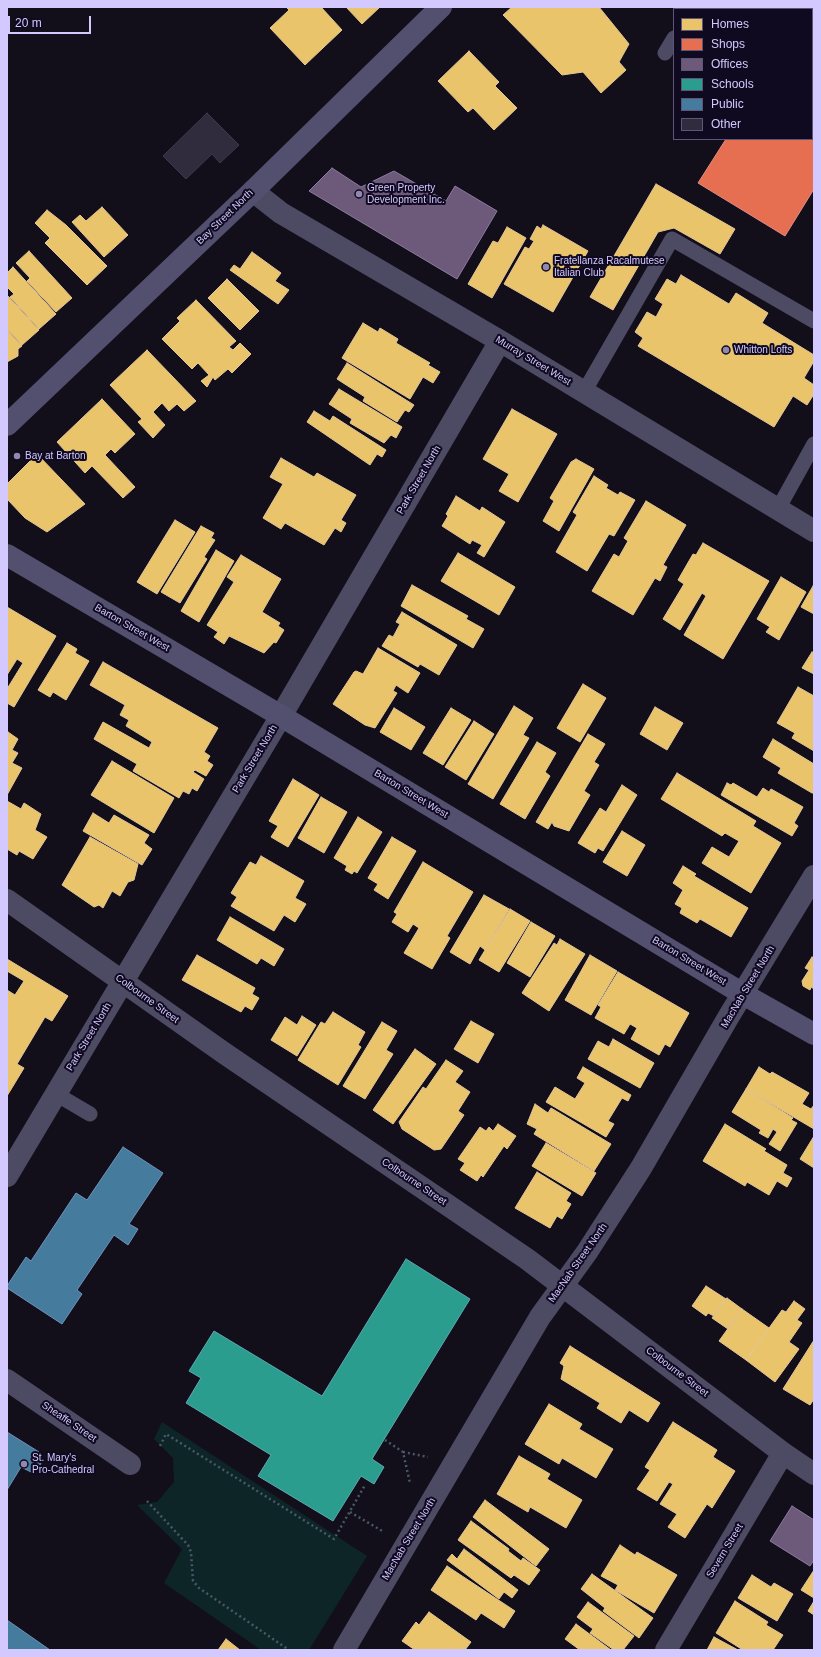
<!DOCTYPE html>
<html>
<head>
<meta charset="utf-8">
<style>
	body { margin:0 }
	#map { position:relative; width:821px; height:1657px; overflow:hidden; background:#120f1b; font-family:Helvetica,sans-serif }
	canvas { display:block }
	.frame { position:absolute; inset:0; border:8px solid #d4c9ff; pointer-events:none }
	.legend { position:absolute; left:673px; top:8px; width:140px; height:132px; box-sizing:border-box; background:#100a20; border:1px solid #5e5679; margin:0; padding:5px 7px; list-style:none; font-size:12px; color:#d4c9ff }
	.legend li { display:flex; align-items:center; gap:8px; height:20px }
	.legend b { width:20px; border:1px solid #5e5679 }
	.scale { position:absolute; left:8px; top:16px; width:83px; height:18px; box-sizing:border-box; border:2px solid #d4c9ff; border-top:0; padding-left:5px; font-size:12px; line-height:14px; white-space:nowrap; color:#d4c9ff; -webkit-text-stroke:3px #100a20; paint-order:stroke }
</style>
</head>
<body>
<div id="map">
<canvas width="821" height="1657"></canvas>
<div class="frame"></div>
<ul class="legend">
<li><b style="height:11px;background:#e9c46a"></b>Homes</li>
<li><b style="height:11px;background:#e76f51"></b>Shops</li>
<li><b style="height:11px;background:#6d597a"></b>Offices</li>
<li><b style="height:11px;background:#2a9d8f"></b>Schools</li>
<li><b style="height:11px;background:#457b9d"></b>Public</li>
<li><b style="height:11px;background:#302c3e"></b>Other</li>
</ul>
<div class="scale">20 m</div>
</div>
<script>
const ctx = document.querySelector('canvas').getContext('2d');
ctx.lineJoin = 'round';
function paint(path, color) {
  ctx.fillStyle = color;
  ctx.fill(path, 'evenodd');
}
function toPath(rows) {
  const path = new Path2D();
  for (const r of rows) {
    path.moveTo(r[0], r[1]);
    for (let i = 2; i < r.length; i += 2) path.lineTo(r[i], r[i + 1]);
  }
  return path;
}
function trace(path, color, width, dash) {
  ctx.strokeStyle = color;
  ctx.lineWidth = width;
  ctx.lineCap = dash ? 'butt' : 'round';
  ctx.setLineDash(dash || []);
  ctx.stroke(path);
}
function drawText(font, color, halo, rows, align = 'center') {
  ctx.font = font + ' Helvetica,sans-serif';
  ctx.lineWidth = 4;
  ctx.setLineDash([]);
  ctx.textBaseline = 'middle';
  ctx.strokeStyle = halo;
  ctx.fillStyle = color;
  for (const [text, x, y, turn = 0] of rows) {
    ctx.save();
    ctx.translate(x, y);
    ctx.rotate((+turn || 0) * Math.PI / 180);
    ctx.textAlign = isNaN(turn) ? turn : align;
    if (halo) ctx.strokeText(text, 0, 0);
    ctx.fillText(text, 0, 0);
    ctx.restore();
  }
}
paint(toPath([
	[162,1422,367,1556,309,1650,261,1650,164,1583,182,1549,137,1505,157,1502,174,1482,173,1458,154,1439]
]), '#0e2528');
const homes = toPath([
	[286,7,321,7,342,30,305,65,270,28,289,10,286,7],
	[346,7,380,7,362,24,346,7],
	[512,7,599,7,629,44,619,62,626,70,601,93,583,72,562,75,503,15,512,7],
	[469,51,499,82,495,86,517,108,494,130,473,108,468,112,438,81,469,51],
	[656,184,735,229,720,254,674,228,658,232,613,310,590,297,656,184],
	[102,207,128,235,104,257,72,222,80,215,86,221,102,207],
	[47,210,66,225,107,266,87,285,45,243,50,238,35,223,47,210],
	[543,225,588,251,553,312,504,284,525,247,529,249,534,241,530,239,537,226,541,229,543,225],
	[507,227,526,238,492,298,468,284,493,241,498,243,507,227],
	[29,251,72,298,56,312,27,281,30,278,16,263,29,251],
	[252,252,281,273,275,281,289,290,278,304,230,270,234,265,240,269,252,252],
	[13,267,56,314,39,329,10,297,14,294,7,287,7,273,13,267],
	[681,275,729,304,736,293,768,313,762,323,814,355,814,361,804,378,814,385,814,394,807,405,793,396,774,427,638,346,643,338,635,332,647,312,656,317,663,304,655,299,667,279,676,284,681,275],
	[227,279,259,311,240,330,208,298,227,279],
	[7,295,39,330,22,345,7,329,7,295],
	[196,300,236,341,229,347,233,350,240,343,251,354,232,373,228,369,215,380,213,377,207,387,201,381,209,375,198,363,192,369,162,339,180,321,177,318,196,300],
	[363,323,378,332,380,328,398,339,396,343,430,363,428,365,440,372,433,383,423,377,410,399,342,358,363,323],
	[7,330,22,346,18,349,18,356,7,362,7,330],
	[147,350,196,401,184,411,177,404,169,411,162,403,153,412,165,425,153,438,138,422,142,419,110,385,147,350],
	[347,363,414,405,409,412,405,410,397,422,363,401,365,397,337,379,347,363],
	[339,389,402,427,396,438,391,435,384,443,350,423,352,419,329,404,339,389],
	[102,399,135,434,115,453,111,449,105,455,135,487,123,498,92,466,85,473,57,442,102,399],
	[512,409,557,434,518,502,499,491,509,474,483,459,512,409],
	[314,411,330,421,333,416,386,450,382,457,377,454,370,465,307,422,314,411],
	[37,454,85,504,47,532,25,518,7,499,7,484,37,454],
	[281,458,314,477,317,473,356,495,341,520,346,523,341,532,335,528,324,545,285,523,281,529,263,518,283,484,270,477,281,458],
	[576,459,594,469,559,531,543,521,554,501,550,498,571,462,576,459],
	[594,476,608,485,606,488,618,495,620,492,635,500,614,536,609,534,587,571,556,552,577,515,573,512,594,476],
	[456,496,480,511,482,507,505,522,484,557,477,553,482,545,472,540,470,544,442,526,448,516,446,514,456,496],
	[646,501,686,525,663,565,667,567,660,581,655,578,633,615,592,591,614,554,619,557,628,541,624,538,646,501],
	[175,520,195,532,157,594,137,582,175,520],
	[201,526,214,533,211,538,215,540,204,557,207,559,180,603,161,592,201,526],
	[703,543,769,581,723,659,684,635,706,596,702,593,680,630,663,619,684,584,678,580,693,554,696,555,703,543],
	[216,550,234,561,199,622,181,611,216,550],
	[458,553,515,587,499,615,441,581,458,553],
	[241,555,281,579,262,612,280,623,278,626,284,630,276,643,274,642,264,653,229,636,224,644,214,637,218,632,207,625,234,582,227,577,241,555],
	[781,577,806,592,779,640,766,632,770,627,757,619,781,577],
	[412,585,468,616,466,619,484,629,473,648,401,606,412,585],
	[813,586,814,587,814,614,801,607,813,586],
	[7,607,56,636,14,707,7,703,7,689,23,663,17,659,7,675,7,607],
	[402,612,457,645,439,675,420,664,418,667,382,646,389,635,393,637,400,624,396,622,402,612],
	[67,643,77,649,75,653,89,661,66,700,53,692,50,697,38,690,67,643],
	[378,648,420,673,408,693,396,685,393,691,397,693,375,728,365,725,333,704,354,672,356,671,363,674,378,648],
	[812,652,814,653,814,674,802,668,812,652],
	[103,662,218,728,204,752,210,756,207,761,213,765,206,776,195,770,193,772,204,779,197,791,192,788,189,794,183,791,179,798,133,771,137,764,94,739,103,722,149,748,152,742,126,726,129,720,120,715,125,705,90,685,103,662],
	[583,684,606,698,580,742,557,728,583,684],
	[798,687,814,696,814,751,792,738,795,733,777,723,798,687],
	[514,706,533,718,523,735,529,738,493,799,468,784,514,706],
	[655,707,683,723,667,750,640,734,655,707],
	[394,708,425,727,411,750,380,732,394,708],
	[451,708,471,720,443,765,423,753,451,708],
	[474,721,494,734,466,780,445,767,474,721],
	[8,732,18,739,12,750,18,753,12,763,22,768,7,795,8,732],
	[588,734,605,744,594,762,599,765,584,791,590,795,569,831,554,826,552,822,548,829,536,822,588,734],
	[773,739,814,764,814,793,812,793,778,773,781,768,763,757,773,739],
	[537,742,556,753,545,772,550,776,525,819,500,804,537,742],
	[112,761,174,798,154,833,91,795,112,761],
	[677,773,756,821,753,826,781,843,751,893,702,863,712,847,729,857,739,841,725,833,722,836,661,799,677,773],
	[293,779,319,795,288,847,271,837,278,826,269,821,293,779],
	[727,783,731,785,733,783,757,797,763,788,769,792,771,789,803,807,794,823,798,826,792,836,721,795,727,783],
	[622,785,637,795,603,851,598,848,595,853,578,843,600,808,606,812,622,785],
	[321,797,347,812,324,853,298,838,321,797],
	[7,801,21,809,24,803,41,814,35,830,47,837,33,859,19,851,17,855,7,849,7,801],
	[93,813,109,823,114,815,149,835,144,843,152,849,142,865,83,831,93,813],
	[358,817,382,832,357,873,354,871,352,874,345,870,347,866,334,858,358,817],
	[622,831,645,845,627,876,603,862,622,831],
	[90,837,138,864,134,880,128,882,120,896,112,891,103,908,99,905,94,907,62,885,90,837],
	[392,837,416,851,388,899,374,890,378,884,368,878,392,837],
	[261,856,304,881,295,898,306,904,295,922,284,915,274,931,231,906,237,897,231,893,250,862,256,865,261,856],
	[423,862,473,892,447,936,450,938,432,969,404,953,419,928,413,924,408,932,392,922,397,914,394,912,423,862],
	[683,866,696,874,694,876,748,908,731,937,700,919,697,923,680,913,682,908,675,904,683,890,673,883,683,866],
	[484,895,509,909,485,950,480,946,470,964,450,952,484,895],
	[510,909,530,921,499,972,479,960,510,909],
	[230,917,284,949,274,966,261,958,257,964,217,940,230,917],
	[531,922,555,936,530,977,507,963,531,922],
	[560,939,585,954,549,1011,522,993,554,943,557,945,560,939],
	[197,955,255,988,252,994,259,998,252,1010,245,1006,241,1012,182,980,197,955],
	[590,955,617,971,591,1015,565,1000,590,955],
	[812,957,814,958,814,989,811,987,810,990,803,986,802,981,809,970,805,968,812,957],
	[7,959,68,996,52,1021,45,1017,17,1064,24,1068,7,1096,7,990,15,995,24,981,7,971,7,959],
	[618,972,689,1013,670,1047,665,1044,659,1055,631,1039,637,1028,630,1024,624,1034,595,1018,601,1007,598,1005,618,972],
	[333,1012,365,1032,358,1045,361,1047,338,1085,298,1060,321,1022,325,1024,333,1012],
	[302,1016,316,1025,297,1056,271,1040,285,1017,297,1025,302,1016],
	[471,1021,494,1034,478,1063,454,1049,471,1021],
	[382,1022,397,1031,386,1050,393,1054,365,1099,343,1086,382,1022],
	[613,1039,654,1063,640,1088,588,1059,598,1041,609,1047,613,1039],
	[415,1049,436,1064,393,1124,373,1110,415,1049],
	[446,1060,463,1071,455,1082,470,1092,458,1111,464,1115,441,1149,434,1150,402,1129,399,1122,423,1087,426,1089,446,1060],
	[583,1067,631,1095,628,1101,622,1098,608,1121,614,1124,606,1137,546,1102,555,1087,575,1099,585,1083,577,1078,583,1067],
	[759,1067,770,1074,772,1072,809,1093,802,1104,811,1109,814,1105,814,1129,746,1089,759,1067],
	[746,1089,793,1118,791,1120,797,1123,780,1151,769,1144,777,1132,773,1129,768,1138,759,1133,761,1130,732,1112,746,1089],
	[535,1104,548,1113,551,1108,611,1144,594,1171,534,1134,537,1129,527,1124,535,1104],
	[498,1124,516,1136,507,1149,504,1146,483,1177,481,1175,477,1181,460,1170,465,1163,458,1159,480,1127,486,1131,489,1127,493,1131,498,1124],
	[725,1124,766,1149,764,1151,787,1165,783,1173,792,1178,787,1187,777,1181,769,1195,747,1182,745,1186,703,1161,725,1124],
	[814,1136,814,1168,800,1159,814,1136],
	[546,1143,596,1173,582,1196,532,1166,546,1143],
	[537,1172,571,1193,566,1201,571,1204,562,1219,557,1216,550,1228,515,1208,537,1172],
	[706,1286,726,1299,714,1316,708,1313,706,1316,692,1306,706,1286],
	[727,1298,742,1309,728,1329,712,1318,727,1298],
	[794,1301,805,1309,797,1320,802,1323,789,1342,799,1349,775,1382,746,1360,782,1310,786,1312,794,1301],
	[742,1309,769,1328,746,1360,719,1341,742,1309],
	[814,1340,814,1399,810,1405,783,1389,814,1340],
	[570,1346,660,1403,648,1422,629,1410,621,1423,597,1408,600,1403,561,1379,564,1366,560,1363,570,1346],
	[549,1404,582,1424,579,1429,613,1449,596,1478,562,1458,559,1464,525,1444,549,1404],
	[673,1422,717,1450,713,1457,735,1471,712,1508,707,1504,685,1538,668,1527,677,1514,660,1504,673,1484,669,1482,657,1501,637,1489,650,1470,645,1467,673,1422],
	[519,1456,550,1474,547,1479,582,1500,566,1528,530,1507,528,1512,497,1494,519,1456],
	[485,1500,549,1549,536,1566,473,1517,485,1500],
	[471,1521,509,1549,508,1551,521,1561,523,1558,540,1570,529,1585,514,1575,511,1578,458,1540,471,1521],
	[620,1545,635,1555,637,1552,677,1575,654,1613,615,1590,618,1585,601,1576,620,1545],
	[464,1549,518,1590,512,1598,504,1592,499,1599,447,1560,452,1554,457,1559,464,1549],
	[447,1566,515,1611,504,1628,481,1613,476,1620,431,1590,447,1566],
	[814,1570,814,1598,801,1590,814,1570],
	[592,1574,653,1618,639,1638,603,1611,605,1608,581,1589,592,1574],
	[752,1575,771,1587,774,1583,793,1594,777,1621,738,1598,752,1575],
	[735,1601,768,1622,766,1625,783,1635,773,1650,743,1650,716,1633,735,1601],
	[814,1601,814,1615,808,1611,814,1601],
	[588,1602,634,1636,623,1650,614,1650,590,1633,593,1629,577,1617,588,1602],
	[429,1612,471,1642,465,1650,415,1650,402,1641,416,1622,419,1625,429,1612],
	[576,1624,611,1650,580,1650,565,1639,576,1624],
	[714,1637,738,1650,707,1650,714,1637],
	[226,1639,240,1650,218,1650,226,1639]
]);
paint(homes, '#e9c46a');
trace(homes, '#e3c697', 1);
const shops = toPath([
	[812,60,814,62,814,189,785,236,698,183,726,139,812,139,812,60]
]);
paint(shops, '#e76f51');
trace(shops, '#e18a85', 1);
const offices = toPath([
	[332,168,361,187,394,171,446,201,455,186,497,211,457,279,309,191,332,168],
	[792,1506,814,1520,814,1560,810,1566,770,1541,792,1506]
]);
paint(offices, '#6d597a');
trace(offices, '#8c7ba2', 1);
const schools = toPath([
	[406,1259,470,1299,372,1459,384,1467,374,1484,361,1476,333,1521,258,1476,271,1455,186,1403,201,1378,189,1371,214,1331,322,1396,406,1259]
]);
paint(schools, '#2a9d8f');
trace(schools, '#5daab1', 1);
const public = toPath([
	[123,1147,163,1173,129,1224,138,1229,128,1245,114,1235,77,1290,82,1294,62,1324,7,1288,7,1286,26,1257,31,1261,76,1193,87,1200,123,1147],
	[7,1432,39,1452,42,1461,38,1469,31,1472,21,1467,7,1490,7,1432],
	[7,1620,50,1650,7,1650,7,1620]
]);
paint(public, '#457b9d');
trace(public, '#7092ba', 1);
const building = toPath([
	[207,113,239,145,220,163,212,154,186,179,163,156,207,113]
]);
paint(building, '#302c3e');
trace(building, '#3f3850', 1);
trace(toPath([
	[385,1440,403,1452,410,1483],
	[160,1446,166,1434,334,1539,365,1485],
	[403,1452,428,1457],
	[147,1501,188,1545,191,1552,193,1581,199,1588,289,1650],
	[350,1512,384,1532]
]), '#495869', 2.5, [2, 3]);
trace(toPath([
	[691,9,692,7],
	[665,53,674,38],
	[584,392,672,239,814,321],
	[778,509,814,444],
	[56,1094,90,1114]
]), '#4d4a64', 15);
trace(toPath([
	[813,7,814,7],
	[253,191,281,213,500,341,814,531],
	[7,900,224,1053,527,1259,783,1453,814,1474],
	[7,1176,281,716,500,341],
	[7,1380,130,1464],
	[344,1650,540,1317,587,1252,641,1168,729,1016,814,876],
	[666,1650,783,1453]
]), '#4d4a64', 22);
trace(toPath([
	[7,425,253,191,441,7],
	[7,555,281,716,743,994,814,1034]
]), '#53506f', 22);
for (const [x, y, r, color] of [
	[359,194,4,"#9088af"],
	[546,267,4,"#9088af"],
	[726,350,4,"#9088af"],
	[17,456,4,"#9088af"],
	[24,1464,4,"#9088af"]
]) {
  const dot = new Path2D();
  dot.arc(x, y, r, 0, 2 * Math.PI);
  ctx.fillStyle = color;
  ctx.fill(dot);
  trace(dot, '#100a20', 1.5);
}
drawText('10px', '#d4c9ff', '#100a20', [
	["Green Property",367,188],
	["Development Inc.",367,200],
	["Fratellanza Racalmutese",554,261],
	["Italian Club",554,273],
	["Whitton Lofts",734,350],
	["Bay at Barton",25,456],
	["St. Mary's",32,1458],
	["Pro-Cathedral",32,1470]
], 'left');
drawText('10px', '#d4c9ff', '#100a20', [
	["Bay Street North",225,217,-44],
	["Murray Street West",533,361,31],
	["Park Street North",419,480,-60],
	["Barton Street West",132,628,30],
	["Park Street North",255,759,-59],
	["Barton Street West",411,794,31],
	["Barton Street West",689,961,31],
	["MacNab Street North",748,987,-59],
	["Colbourne Street",147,999,36],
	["Park Street North",89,1037,-59],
	["Colbourne Street",414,1182,34],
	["MacNab Street North",578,1263,-55],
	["Colbourne Street",677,1372,37],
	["Sheaffe Street",69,1422,34],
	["MacNab Street North",409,1539,-59],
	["Severn Street",725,1551,-59]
]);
</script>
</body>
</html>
